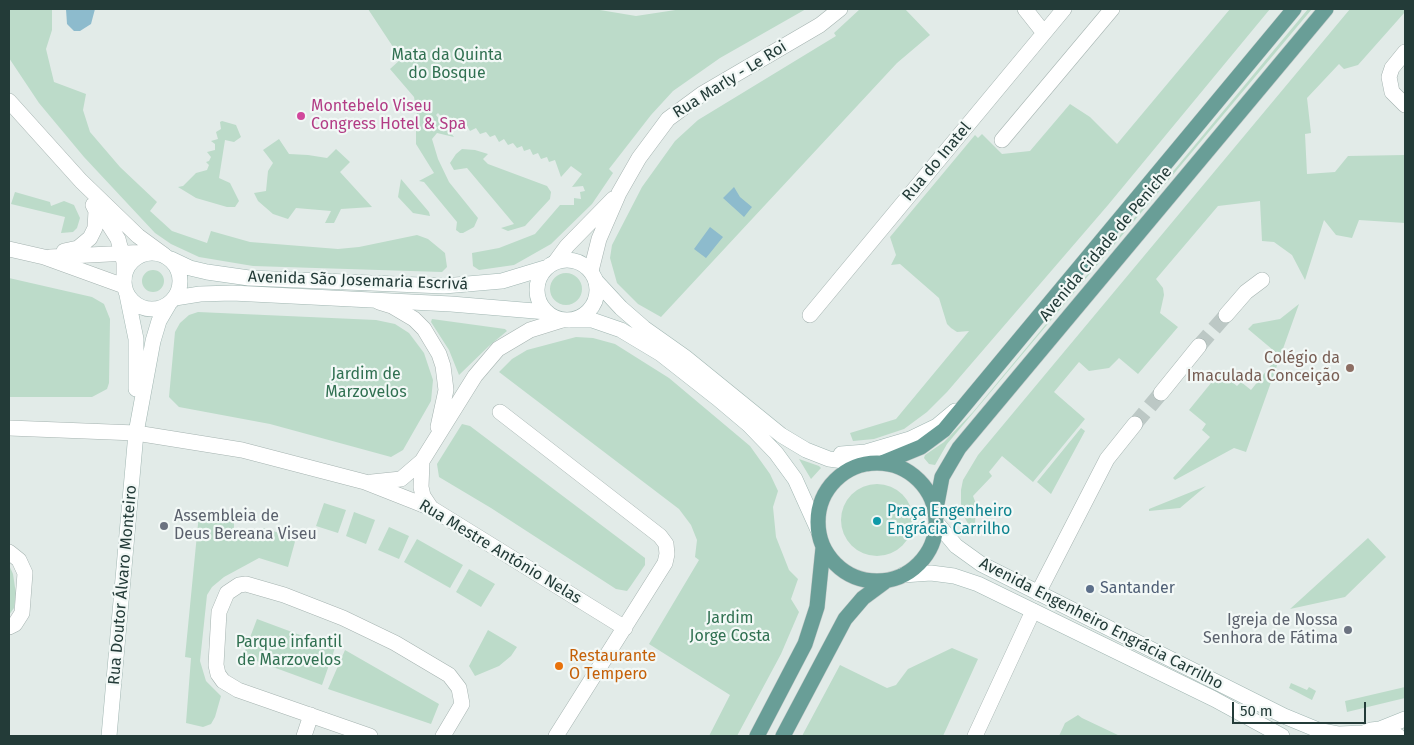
<!DOCTYPE html>
<html>
<head>
<meta charset="utf-8">
<style>
	body { margin:0 }
	#map { position:relative; width:1414px; height:745px; overflow:hidden; background:#e2ebe8; font-family:"Fira Sans",sans-serif }
	canvas { display:block }
	.frame { position:absolute; inset:0; border:10px solid #233b38; pointer-events:none }
	.scale { position:absolute; left:1232px; top:702px; width:134px; height:22px; box-sizing:border-box; border:2px solid #233b38; border-top:0; padding-left:6px; font-size:15px; line-height:18px; white-space:nowrap; color:#233b38; -webkit-text-stroke:4px #f2f8f6; paint-order:stroke }
</style>
</head>
<body>
<div id="map">
<canvas width="1414" height="745"></canvas>
<div class="frame"></div>
<div class="scale">50 m</div>
</div>
<script>
const ctx = document.querySelector('canvas').getContext('2d');
ctx.lineJoin = 'round';
function paint(path, color) {
  ctx.fillStyle = color;
  ctx.fill(path, 'evenodd');
}
function toPath(rows) {
  const path = new Path2D();
  for (const r of rows) {
    if (r.length === 3) {
      path.moveTo(r[0] + r[2], r[1]);
      path.arc(r[0], r[1], r[2], 0, 2 * Math.PI);
      continue;
    }
    path.moveTo(r[0], r[1]);
    for (let i = 2; i < r.length; i += 2) path.lineTo(r[i], r[i + 1]);
  }
  return path;
}
function trace(path, color, width, dash) {
  ctx.strokeStyle = color;
  ctx.lineWidth = width;
  ctx.lineCap = dash ? 'butt' : 'round';
  ctx.setLineDash(dash || []);
  ctx.stroke(path);
}
function drawText(font, color, halo, rows, align = 'center') {
  ctx.font = font + ' "Fira Sans",sans-serif';
  ctx.lineWidth = 4.5;
  ctx.setLineDash([]);
  ctx.textBaseline = 'middle';
  ctx.strokeStyle = halo;
  ctx.fillStyle = color;
  for (const [text, x, y, turn = 0] of rows) {
    ctx.save();
    ctx.translate(x, y);
    ctx.rotate((+turn || 0) * Math.PI / 180);
    ctx.textAlign = isNaN(turn) ? turn : align;
    if (halo) ctx.strokeText(text, 0, 0);
    ctx.fillText(text, 0, 0);
    ctx.restore();
  }
}
paint(toPath([
	[9,9,52,9,52,30,46,49,54,82,86,94,83,110,90,132,120,167,157,202,150,211,172,231,207,243,211,231,250,242,338,249,359,247,417,235,428,239,445,253,447,267,442,272,253,266,199,257,171,244,155,233,84,157,39,103,9,58],
	[368,9,594,9,636,16,682,9,806,9,720,58,673,91,651,115,609,169,613,173,592,204,551,244,514,265,479,270,473,266,472,253,499,248,535,234,560,205,574,205,574,198,581,199,580,192,585,191,583,186,572,187,582,174,571,166,561,177,555,160,549,162,547,157,541,159,538,153,533,155,530,149,524,151,522,146,517,148,513,143,508,145,504,139,499,142,495,135,490,137,486,132,480,134,476,128,470,131,466,124,454,131,438,113,436,115,454,137,437,133,432,139,438,159,449,182,478,218,474,227,463,233,460,233,456,230,457,222,424,182,419,181,434,173,416,144,416,131,420,131,414,97,390,69,401,59],
	[860,9,905,9,930,35,897,63,661,317,638,304,617,283,610,258,612,245,642,187,675,141,698,120,836,36,834,33],
	[1230,9,1270,9,1108,205,947,392,927,412,904,429,874,439,853,441,850,433,896,419,969,331,957,332,951,328,947,324,939,298,900,264,891,265,896,255,890,237,975,135,978,138,982,134,1002,154,1030,151,1070,104,1090,117,1117,144],
	[1308,9,1312,9,947,444,935,465,929,464,924,458,925,455,944,442,973,412],
	[1350,9,1405,9,1405,12,1358,65,1344,69,1339,64,1307,98,1311,133,1305,134,1307,174,1335,172,1348,156,1405,155,1405,223,1359,220,1352,238,1336,235,1324,220,1305,280,1292,255,1274,242,1262,241,1260,201,1218,206,1156,279,1163,288,1164,295,1160,313,1178,327,1138,374,1119,358,1109,368,1089,371,1079,362,1054,392,1085,419,1033,482,1002,456,989,472,992,476,973,496,976,504,975,524,980,524,979,534,971,529,961,511,961,490,963,480,978,455],
	[222,121,236,125,241,137,234,142,225,140,219,178,230,183,239,201,235,207,227,207,196,198,178,187,183,186,196,173,207,170,209,165,206,162,209,161,211,157,207,152,215,150,215,144,211,141,218,139,216,132,221,129,220,122],
	[279,139,289,154,308,155,327,158,336,149,350,162,340,172,372,207,341,209,334,223,325,223,331,211,296,208,288,219,273,214,258,201,254,193,266,191,268,171,273,163,263,150],
	[462,149,475,150,488,154,483,159,488,164,547,186,551,192,550,199,525,226,508,231,501,228,514,224,467,168,454,170,450,163,456,154],
	[401,179,429,212,430,216,413,213,398,197],
	[15,192,50,202,51,206,64,201,74,205,80,218,77,228,73,232,61,233,65,217,11,204],
	[153,281,11],
	[566,289,16],
	[9,278,92,297,104,304,110,319,109,383,107,389,92,397,9,397],
	[1299,304,1246,452,1234,448,1175,480,1173,478,1210,437,1202,430,1206,424,1189,410,1220,372,1237,386,1241,382,1251,390,1279,355,1248,329,1253,324,1280,319],
	[198,312,376,320,395,324,409,333,424,353,433,380,431,401,403,450,391,457,270,424,179,407,169,397,175,332,180,323,189,315],
	[432,319,505,329,507,331,489,346,459,375,449,350,431,322],
	[576,337,593,338,615,344,669,378,750,446,770,474,778,491,773,507,776,537,789,570,798,579,791,599,799,612,781,654,737,736,709,736,730,695,649,644,699,560,695,557,697,540,691,525,679,509,499,372,512,359,527,350],
	[462,424,470,426,645,558,645,565,630,587,627,591,616,589,491,508,439,477,437,464],
	[1081,428,1085,431,1051,494,1037,482],
	[799,459,819,466,821,468,811,479],
	[877,520,36],
	[1206,486,1180,508,1149,511,1149,509],
	[324,503,346,510,338,533,316,526],
	[354,512,375,520,366,544,346,536],
	[199,514,234,521,234,528,262,534,263,528,296,538,288,567,259,558,224,577,212,587,207,595,200,661,206,681,221,696,215,717,211,724,203,727,186,723,191,658,185,657],
	[389,527,409,536,399,559,378,550],
	[1368,538,1386,557,1345,597,1290,609],
	[417,539,463,565,450,588,404,562],
	[9,565,13,574,16,594,14,608,9,615],
	[469,569,495,584,481,607,456,592],
	[257,619,335,648,322,685,243,656],
	[488,630,517,647,511,656,499,666,475,676,469,666],
	[952,648,978,659,943,736,802,736,840,665,887,688,896,685,908,669],
	[345,650,439,704,431,724,328,689],
	[1291,683,1307,690,1309,687,1316,691,1312,700,1289,688],
	[1405,687,1405,698,1347,712,1345,701],
	[1078,715,1082,718,1120,736,1059,736,1065,723]
]), '#bcdbc9');
paint(toPath([
	[66,9,95,9,91,24,80,31,74,31,67,24],
	[734,187,740,197,752,207,744,217,723,198],
	[710,227,723,237,706,258,694,249]
]), '#8dbbcd');
trace(toPath([
	[1199,346,1226,315],
	[1135,424,1161,393]
]), '#bcc8c5', 15, [15, 8]);
const street = toPath([
	[1025,9,1044,33],
	[1405,52,1392,68,1389,77,1392,92,1405,105],
	[9,101,81,181,138,236,164,255],
	[1002,140,1112,9],
	[97,206,118,239,124,262,124,280],
	[9,249,44,257,124,286],
	[64,251,78,248,90,238,95,228,96,211,93,205],
	[50,257,148,252],
	[556,261,567,246,613,199],
	[591,271,599,239,619,193,639,158,668,119,702,94,820,25,840,9],
	[379,302,392,306,414,319,424,329,439,354,443,366,446,390,438,427],
	[810,315,1064,9],
	[1226,315,1246,292,1262,280],
	[1161,393,1199,346],
	[500,412,660,536,666,544,667,554,665,563,556,736],
	[9,428,136,433,242,450,365,482,431,508,625,628],
	[422,461,421,487,423,496,431,508],
	[372,482,401,479,422,461,475,376,498,349,530,330,562,320],
	[9,552,19,560,25,573,22,613,15,624,9,627],
	[1038,593,1107,459,1135,424],
	[304,736,311,715],
	[370,736,238,690,223,681,218,674,216,665,219,612,227,593,239,585,246,584,284,595,343,618,395,643,449,675,459,688,462,704,443,736],
	[975,736,1033,611]
]);
const secondary = toPath([
	[152,281,28],
	[171,259,190,268,207,272,249,278,444,286,502,281,545,268],
	[567,290,30],
	[596,281,621,308,644,328,685,357,781,435,806,450,829,459,866,464],
	[127,295,136,339,136,389],
	[175,298,200,294,232,293,451,304,547,312],
	[571,320,592,320,621,330,661,354,717,398,749,425,776,453,795,479,818,530],
	[841,454,866,452,910,439,937,426,955,411],
	[936,522,956,546,981,564,1284,716,1318,730,1339,734,1363,733],
	[903,575,931,573,954,576,978,584,1214,699,1282,736],
	[1380,729,1405,719],
	[109,736,136,433,153,341,159,321,169,304],
	[1357,736,1371,730,1380,729,1398,736]
]);
const primary = toPath([
	[882,463,921,447,944,430,1294,9],
	[877,522,59],
	[935,514,942,477,959,448,1326,9],
	[757,736,805,644,817,607,823,548],
	[783,736,845,619,863,598,886,581]
]);
trace(street, '#a5b3b0', 16);
trace(secondary, '#a1b6b2', 16);
trace(primary, '#c1c8c7', 16);
trace(street, '#fff', 15);
trace(secondary, '#fff', 15);
trace(primary, '#699e97', 15);
for (const [x, y, r, color] of [
	[301,116,5,"#d1479c"],
	[1350,368,5,"#8d6e63"],
	[877,521,5,"#0f9aa8"],
	[164,526,5,"#6b7280"],
	[1090,589,5,"#5c6f8a"],
	[1348,630,5,"#6b7280"],
	[559,666,5,"#e8710a"]
]) {
  const dot = new Path2D();
  dot.arc(x, y, r, 0, 2 * Math.PI);
  ctx.fillStyle = color;
  ctx.fill(dot);
  trace(dot, '#f2f8f6', 2);
}
drawText('16px', '#307051', '#f2f8f6', [
	["Mata da Quinta",447,56],
	["do Bosque",447,74],
	["Jardim de",366,375],
	["Marzovelos",366,393],
	["Jardim",730,619],
	["Jorge Costa",730,637],
	["Parque infantil",289,643],
	["de Marzovelos",289,661]
]);
drawText('16px', '#233b38', '#f2f8f6', [
	["Rua Marly - Le Roi",730,80,-32],
	["Rua do Inatel",937,162,-50],
	["Avenida Cidade de Peniche",1106,244,-50],
	["Avenida São Josemaria Escrivá",358,281,2],
	["Rua Mestre António Nelas",500,552,31],
	["Rua Doutor Álvaro Monteiro",123,585,-85],
	["Avenida Engenheiro Engrácia Carrilho",1101,624,27]
]);
drawText('16px', '#b23c85', '#f2f8f6', [
	["Montebelo Viseu",311,107],
	["Congress Hotel & Spa",311,125]
], 'left');
drawText('16px', '#785e54', '#f2f8f6', [
	["Colégio da",1340,359],
	["Imaculada Conceição",1340,377]
], 'right');
drawText('16px', '#0d838f', '#f2f8f6', [
	["Praça Engenheiro",887,512],
	["Engrácia Carrilho",887,530]
], 'left');
drawText('16px', '#5b616d', '#f2f8f6', [
	["Assembleia de",174,517],
	["Deus Bereana Viseu",174,535],
	["Igreja de Nossa",1338,621,"right"],
	["Senhora de Fátima",1338,639,"right"]
], 'left');
drawText('16px', '#4e5e75', '#f2f8f6', [
	["Santander",1100,589]
], 'left');
drawText('16px', '#c56008', '#f2f8f6', [
	["Restaurante",569,657],
	["O Tempero",569,675]
], 'left');
</script>
</body>
</html>
